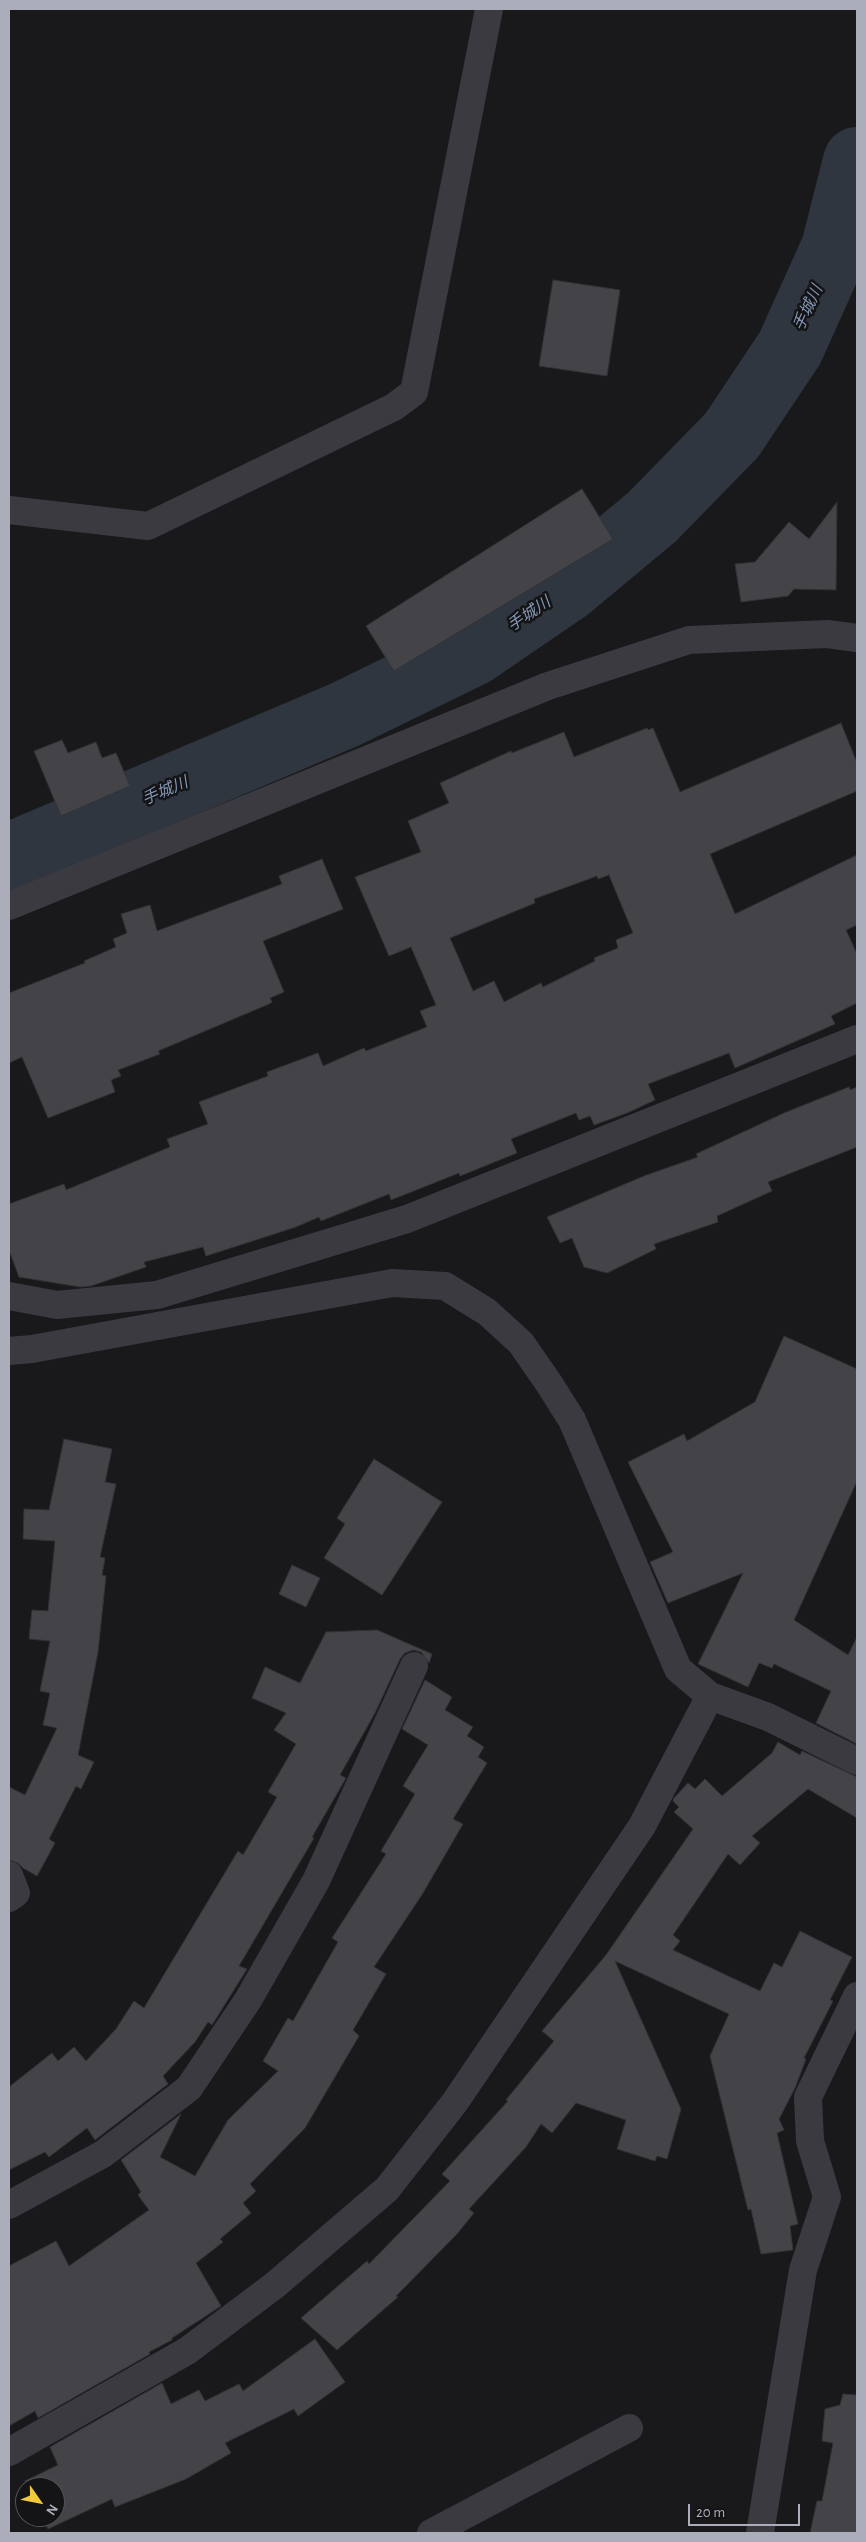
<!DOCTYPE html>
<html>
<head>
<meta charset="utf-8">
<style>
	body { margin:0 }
	#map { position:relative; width:866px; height:2542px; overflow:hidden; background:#19191b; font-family:"Alegreya Sans",sans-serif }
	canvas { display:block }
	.frame { position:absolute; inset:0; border:10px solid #abaeba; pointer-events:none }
	.north { position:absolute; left:15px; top:2477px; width:50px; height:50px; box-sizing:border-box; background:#141416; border:1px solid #505258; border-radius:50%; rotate:123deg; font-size:14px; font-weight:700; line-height:20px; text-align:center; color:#abaeba }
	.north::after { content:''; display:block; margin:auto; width:18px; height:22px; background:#f0ca3c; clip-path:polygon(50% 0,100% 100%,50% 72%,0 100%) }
	.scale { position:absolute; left:688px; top:2504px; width:112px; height:22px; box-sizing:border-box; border:2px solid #abaeba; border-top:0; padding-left:6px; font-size:15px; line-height:18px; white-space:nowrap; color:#abaeba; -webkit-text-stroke:4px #141416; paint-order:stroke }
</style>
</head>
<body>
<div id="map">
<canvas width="866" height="2542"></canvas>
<div class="frame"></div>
<div class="north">N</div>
<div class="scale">20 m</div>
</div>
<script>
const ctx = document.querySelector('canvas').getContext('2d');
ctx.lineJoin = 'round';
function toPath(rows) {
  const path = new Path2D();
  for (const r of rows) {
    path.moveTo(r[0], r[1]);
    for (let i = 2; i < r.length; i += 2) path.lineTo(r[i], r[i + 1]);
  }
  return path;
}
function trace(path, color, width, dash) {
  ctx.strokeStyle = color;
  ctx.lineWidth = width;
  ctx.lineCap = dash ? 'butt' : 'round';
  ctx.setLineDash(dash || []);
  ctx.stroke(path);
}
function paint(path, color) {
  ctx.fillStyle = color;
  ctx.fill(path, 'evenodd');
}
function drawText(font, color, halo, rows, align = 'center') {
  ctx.font = font + ' "Alegreya Sans","Noto Sans JP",sans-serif';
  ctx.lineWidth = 5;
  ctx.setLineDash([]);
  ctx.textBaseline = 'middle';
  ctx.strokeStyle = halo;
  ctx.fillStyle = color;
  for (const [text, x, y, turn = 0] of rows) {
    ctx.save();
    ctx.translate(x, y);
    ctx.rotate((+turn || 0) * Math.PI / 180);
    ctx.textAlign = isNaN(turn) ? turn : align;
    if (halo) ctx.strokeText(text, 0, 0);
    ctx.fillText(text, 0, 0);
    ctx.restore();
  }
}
trace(toPath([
	[9,857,344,715,473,652,568,587,652,517,732,435,790,348,835,248,857,161]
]), '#2f363f', 68);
const building = toPath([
	[553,280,620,290,607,376,539,366,553,280],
	[582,489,613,539,394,671,366,626,582,489],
	[837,502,836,590,794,589,788,596,741,602,735,564,755,562,789,522,809,539,837,502],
	[841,723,857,763,857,791,710,854,735,914,857,855,857,925,846,930,857,954,857,1003,831,1016,835,1024,735,1068,729,1053,648,1084,655,1100,627,1113,594,1125,590,1116,579,1120,576,1113,511,1139,517,1153,460,1176,459,1173,391,1200,389,1194,321,1221,319,1217,296,1227,206,1256,203,1247,144,1262,146,1267,91,1286,80,1287,19,1277,9,1250,9,1204,64,1184,66,1190,170,1147,167,1139,208,1124,199,1102,268,1076,267,1072,318,1053,323,1066,364,1048,366,1051,427,1027,420,1011,436,1005,411,947,389,956,355,877,421,852,408,821,449,803,440,783,511,751,512,753,564,732,574,757,647,728,648,730,653,728,680,792,841,723],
	[609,875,633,933,616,940,618,948,594,958,595,961,543,987,541,983,504,1002,494,981,473,991,450,938,535,903,534,899,597,876,598,879,609,875],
	[62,740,68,753,96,742,102,758,116,753,130,786,61,816,34,751,62,740],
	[322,859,343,909,263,941,284,992,270,998,272,1002,269,1004,158,1051,160,1054,118,1070,121,1076,111,1080,115,1092,48,1118,22,1057,9,1063,9,993,85,963,84,961,116,947,113,939,127,933,121,914,150,905,157,931,282,884,279,876,322,859],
	[849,1087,850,1090,857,1087,857,1147,768,1182,772,1191,717,1216,718,1222,654,1244,656,1249,607,1273,584,1267,572,1238,560,1243,547,1217,644,1176,698,1157,696,1154,784,1113,849,1087],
	[784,1336,857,1369,857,1481,794,1620,848,1655,857,1637,857,1744,816,1723,831,1691,774,1664,772,1668,759,1663,748,1687,698,1664,743,1573,668,1603,650,1562,673,1552,628,1462,684,1434,687,1441,755,1402,784,1336],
	[64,1439,112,1449,105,1482,116,1484,100,1557,105,1558,102,1575,106,1576,98,1652,78,1755,94,1762,81,1789,76,1786,49,1839,55,1843,37,1876,23,1868,18,1863,9,1860,9,1787,25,1795,57,1728,43,1725,50,1693,40,1691,50,1641,29,1639,32,1610,48,1611,55,1541,23,1539,24,1509,49,1510,64,1439],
	[374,1459,442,1502,382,1595,324,1558,345,1524,337,1518,374,1459],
	[292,1565,320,1578,306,1607,279,1594,292,1565],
	[377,1630,432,1654,429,1663,421,1652,413,1650,405,1653,400,1659,375,1713,340,1775,346,1778,312,1837,314,1838,239,1966,247,1969,212,2025,208,2022,195,2042,163,2076,168,2084,95,2140,87,2128,49,2157,45,2152,9,2170,9,2087,52,2053,58,2061,74,2047,86,2061,116,2029,134,2001,144,2008,238,1851,243,1855,277,1797,268,1792,296,1744,274,1730,286,1713,252,1698,265,1667,300,1683,326,1632,377,1630],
	[425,1680,452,1697,445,1710,473,1727,467,1736,484,1747,478,1757,487,1763,453,1819,463,1824,423,1893,374,1967,386,1974,353,2030,359,2036,305,2128,250,2184,256,2191,243,2203,251,2213,220,2239,223,2242,196,2263,221,2306,172,2338,172,2340,149,2352,150,2354,38,2418,35,2411,9,2426,9,2266,56,2241,69,2266,149,2210,138,2195,141,2192,121,2160,181,2114,160,2157,195,2176,228,2120,278,2071,263,2061,288,2018,293,2021,338,1942,332,1938,386,1854,381,1851,415,1794,403,1786,428,1745,402,1729,425,1680],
	[778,1742,800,1755,802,1751,857,1777,857,1818,808,1789,752,1836,760,1843,740,1865,728,1854,673,1935,680,1941,673,1950,760,1991,774,1963,782,1967,800,1931,852,1957,830,2000,833,2001,804,2058,806,2059,795,2088,779,2119,784,2130,777,2133,798,2224,790,2226,793,2250,761,2254,751,2209,748,2210,710,2056,729,2014,615,1961,681,2109,667,2159,657,2156,655,2161,617,2149,626,2120,576,2103,552,2133,541,2124,526,2147,469,2209,474,2213,457,2234,396,2296,398,2297,337,2350,301,2318,367,2261,369,2264,450,2181,442,2174,508,2101,506,2100,554,2041,542,2031,606,1955,693,1829,674,1812,679,1807,673,1801,674,1798,688,1783,695,1789,705,1779,722,1796,772,1753,778,1742],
	[315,2339,345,2382,298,2416,294,2409,225,2443,231,2453,186,2479,115,2507,112,2499,48,2529,42,2517,55,2517,55,2487,28,2487,25,2481,58,2465,50,2447,162,2383,171,2404,199,2390,205,2401,239,2384,243,2391,315,2339],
	[843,2394,857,2395,857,2533,810,2533,817,2501,822,2501,833,2443,822,2441,825,2409,840,2405,843,2394]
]);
paint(building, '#434348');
trace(building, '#333337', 1);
trace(toPath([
	[9,1296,57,1305,157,1295,407,1219,857,1039],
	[9,1875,16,1893,9,1898],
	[9,2205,103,2154,189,2088,248,2000,316,1881,414,1666],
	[9,2452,187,2351,275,2285,387,2189,455,2102,642,1826,710,1696],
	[431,2533,629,2428],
	[760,2533,803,2270,827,2197,810,2141,808,2097,857,1996]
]), '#3a3a40', 28);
trace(toPath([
	[9,510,148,526,394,407,414,392,489,9],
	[9,906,548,686,689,640,827,634,857,638],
	[9,1351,32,1349,392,1283,445,1286,487,1312,521,1343,550,1385,572,1420,678,1669,710,1696,768,1717,857,1761]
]), '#3a3a40', 28);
drawText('italic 16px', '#8397b4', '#141416', [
	["手城川",808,308,-65],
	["手城川",529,614,-34],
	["手城川",165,791,-23]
]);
</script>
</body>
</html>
